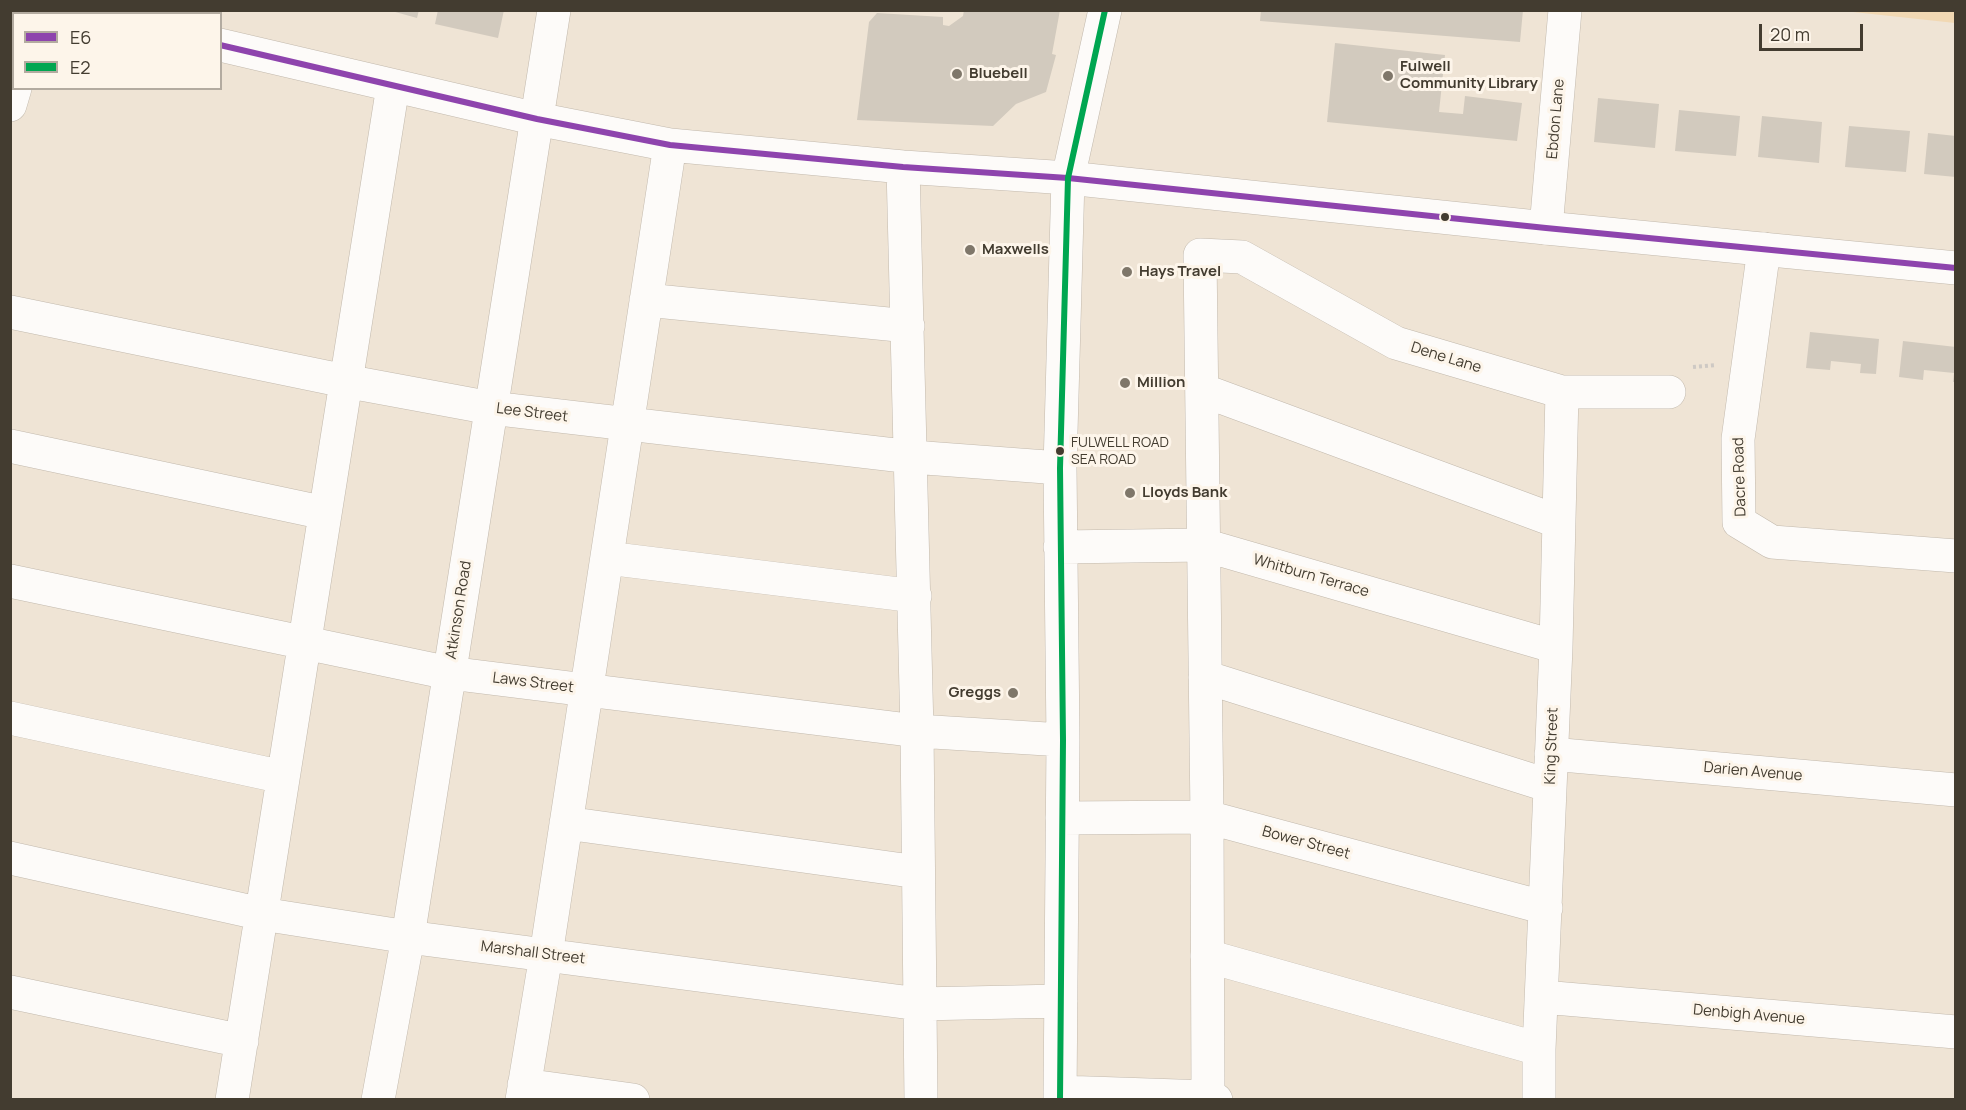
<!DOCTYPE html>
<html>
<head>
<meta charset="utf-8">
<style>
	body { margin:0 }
	#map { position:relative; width:1966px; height:1110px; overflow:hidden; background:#efe4d5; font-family:Manrope,sans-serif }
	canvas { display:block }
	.frame { position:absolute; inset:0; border:12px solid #433c30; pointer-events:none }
	.legend { position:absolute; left:12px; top:12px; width:210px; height:78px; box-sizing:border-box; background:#fdf5ea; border:2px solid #b3aba0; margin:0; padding:8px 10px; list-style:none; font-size:18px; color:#433c30 }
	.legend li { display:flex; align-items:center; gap:12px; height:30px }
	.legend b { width:30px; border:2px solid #b3aba0 }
	.scale { position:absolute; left:1759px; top:24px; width:104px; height:27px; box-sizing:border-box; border:3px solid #433c30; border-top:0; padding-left:8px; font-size:18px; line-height:21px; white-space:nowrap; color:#433c30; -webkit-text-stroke:4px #fdf5ea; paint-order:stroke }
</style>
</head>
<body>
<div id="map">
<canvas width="1966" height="1110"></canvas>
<div class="frame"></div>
<ul class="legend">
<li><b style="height:8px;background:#8e44ad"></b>E6</li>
<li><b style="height:8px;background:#00a651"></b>E2</li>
</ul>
<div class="scale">20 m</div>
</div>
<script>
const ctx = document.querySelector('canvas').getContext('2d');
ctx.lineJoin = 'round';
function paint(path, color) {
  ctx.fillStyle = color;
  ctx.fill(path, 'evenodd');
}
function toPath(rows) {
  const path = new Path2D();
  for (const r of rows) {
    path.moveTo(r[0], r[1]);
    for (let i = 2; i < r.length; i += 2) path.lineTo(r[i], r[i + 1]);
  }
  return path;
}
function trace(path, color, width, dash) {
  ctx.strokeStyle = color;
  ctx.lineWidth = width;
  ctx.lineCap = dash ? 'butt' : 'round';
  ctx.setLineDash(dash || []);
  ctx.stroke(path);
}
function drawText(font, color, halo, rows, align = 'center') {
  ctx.font = font + ' Manrope,sans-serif';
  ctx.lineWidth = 6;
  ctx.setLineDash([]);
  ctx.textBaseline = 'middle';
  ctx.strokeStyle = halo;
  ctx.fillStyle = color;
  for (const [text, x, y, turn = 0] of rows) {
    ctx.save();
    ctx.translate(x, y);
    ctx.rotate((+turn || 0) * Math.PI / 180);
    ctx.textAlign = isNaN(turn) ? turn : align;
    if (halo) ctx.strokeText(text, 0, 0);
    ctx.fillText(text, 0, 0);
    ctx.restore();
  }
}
paint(toPath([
	[1844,11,1955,11,1955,23]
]), '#f1d8b3');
paint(toPath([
	[388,10,419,10,417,18],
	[438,10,504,10,498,38,435,24],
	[964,10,1060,10,1052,54,1056,55,1046,92,1016,104,993,126,857,120,869,22,877,13,943,17,943,25,949,26,963,16],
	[1261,10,1523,10,1520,42,1260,21],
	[1335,43,1445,55,1439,112,1463,114,1465,96,1522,103,1517,141,1327,122],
	[1598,98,1659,104,1655,148,1594,142],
	[1679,110,1740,116,1736,156,1675,151],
	[1762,116,1822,122,1819,163,1758,157],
	[1849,126,1910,131,1906,172,1845,167],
	[1928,133,1956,136,1956,177,1924,174],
	[1810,332,1879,339,1876,374,1860,373,1861,364,1831,361,1830,370,1806,368],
	[1903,341,1956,347,1956,382,1953,382,1954,373,1924,370,1923,380,1899,377]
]), '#d2cabe');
const minor = toPath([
	[72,10,85,14],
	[37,14,37,10],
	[220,45,537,119,670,145,903,167,1068,178,1060,468,1063,740,1060,1100],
	[10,105,15,88],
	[903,167,917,731,921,1100],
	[1546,228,1565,10],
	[1764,249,1738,439,1739,522,1772,542,1956,556],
	[646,300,908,326],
	[10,312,345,381,491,408,912,457,1060,468],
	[1202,390,1559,522],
	[10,446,325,513],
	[1060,547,1204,545,1556,647],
	[607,558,915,596],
	[10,581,449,673,917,731,1063,740],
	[1205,677,1550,786],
	[10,718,283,777],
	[1551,754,1956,790],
	[1062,818,1207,817,1546,908],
	[566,823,918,872],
	[10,858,262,914,408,937,919,1004,1061,1001],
	[1207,956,1539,1049],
	[10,992,242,1041],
	[1542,997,1956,1032],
	[524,1085,633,1100],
	[1060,1092,1208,1097,1216,1100],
	[232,1100,393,86],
	[378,1100,408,937,554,10],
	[522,1100,546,955,670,145],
	[1208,1100,1207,817,1200,255,1242,257,1396,343,1562,392,1669,392],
	[1539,1100,1539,1049,1556,647,1562,392]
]);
const major = toPath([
	[1105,10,1068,178,1546,228,1956,268]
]);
trace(minor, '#c2b9ad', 34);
trace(major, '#c2b9ad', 34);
trace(toPath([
	[1693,367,1716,365]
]), '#cec9c4', 4, [3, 3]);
trace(minor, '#fdfbf9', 33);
trace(major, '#fdfbf9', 33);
trace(toPath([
	[220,45,537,119,670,145,903,167,1068,178,1546,228,1956,268]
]), '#8e44ad', 6);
trace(toPath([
	[1060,1100,1063,740,1060,468,1068,178,1105,10]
]), '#00a651', 6);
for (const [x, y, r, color] of [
	[957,74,6,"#7f776a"],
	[1388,76,6,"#7f776a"],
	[1445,217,5,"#433c30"],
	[970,250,6,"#7f776a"],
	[1127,272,6,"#7f776a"],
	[1125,383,6,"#7f776a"],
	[1060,451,5,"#433c30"],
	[1130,493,6,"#7f776a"],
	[1013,693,6,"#7f776a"]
]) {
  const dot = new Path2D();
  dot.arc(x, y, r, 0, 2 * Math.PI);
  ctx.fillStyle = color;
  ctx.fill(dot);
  trace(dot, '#fdf5ea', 2);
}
drawText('14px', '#433c30', '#fdf5ea', [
	["FULWELL ROAD",1071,443],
	["SEA ROAD",1071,460]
], 'left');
drawText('bold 15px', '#433c30', '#fdf5ea', [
	["Fulwell",1400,67],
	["Community Library",1400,84],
	["Bluebell",969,74],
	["Maxwells",982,250],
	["Hays Travel",1139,272],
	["Million",1137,383],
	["Lloyds Bank",1142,493],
	["Greggs",1001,693,"right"]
], 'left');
drawText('15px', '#433c30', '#fdf5ea', [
	["Ebdon Lane",1556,119,-85],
	["Dene Lane",1446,358,17],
	["Lee Street",532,413,7],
	["Dacre Road",1740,477,-92],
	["Whitburn Terrace",1311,576,16],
	["Atkinson Road",459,610,-81],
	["Laws Street",533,683,7],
	["King Street",1552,746,-88],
	["Darien Avenue",1753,772,5],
	["Bower Street",1306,843,15],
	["Marshall Street",533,953,7],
	["Denbigh Avenue",1749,1015,5]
]);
</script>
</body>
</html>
